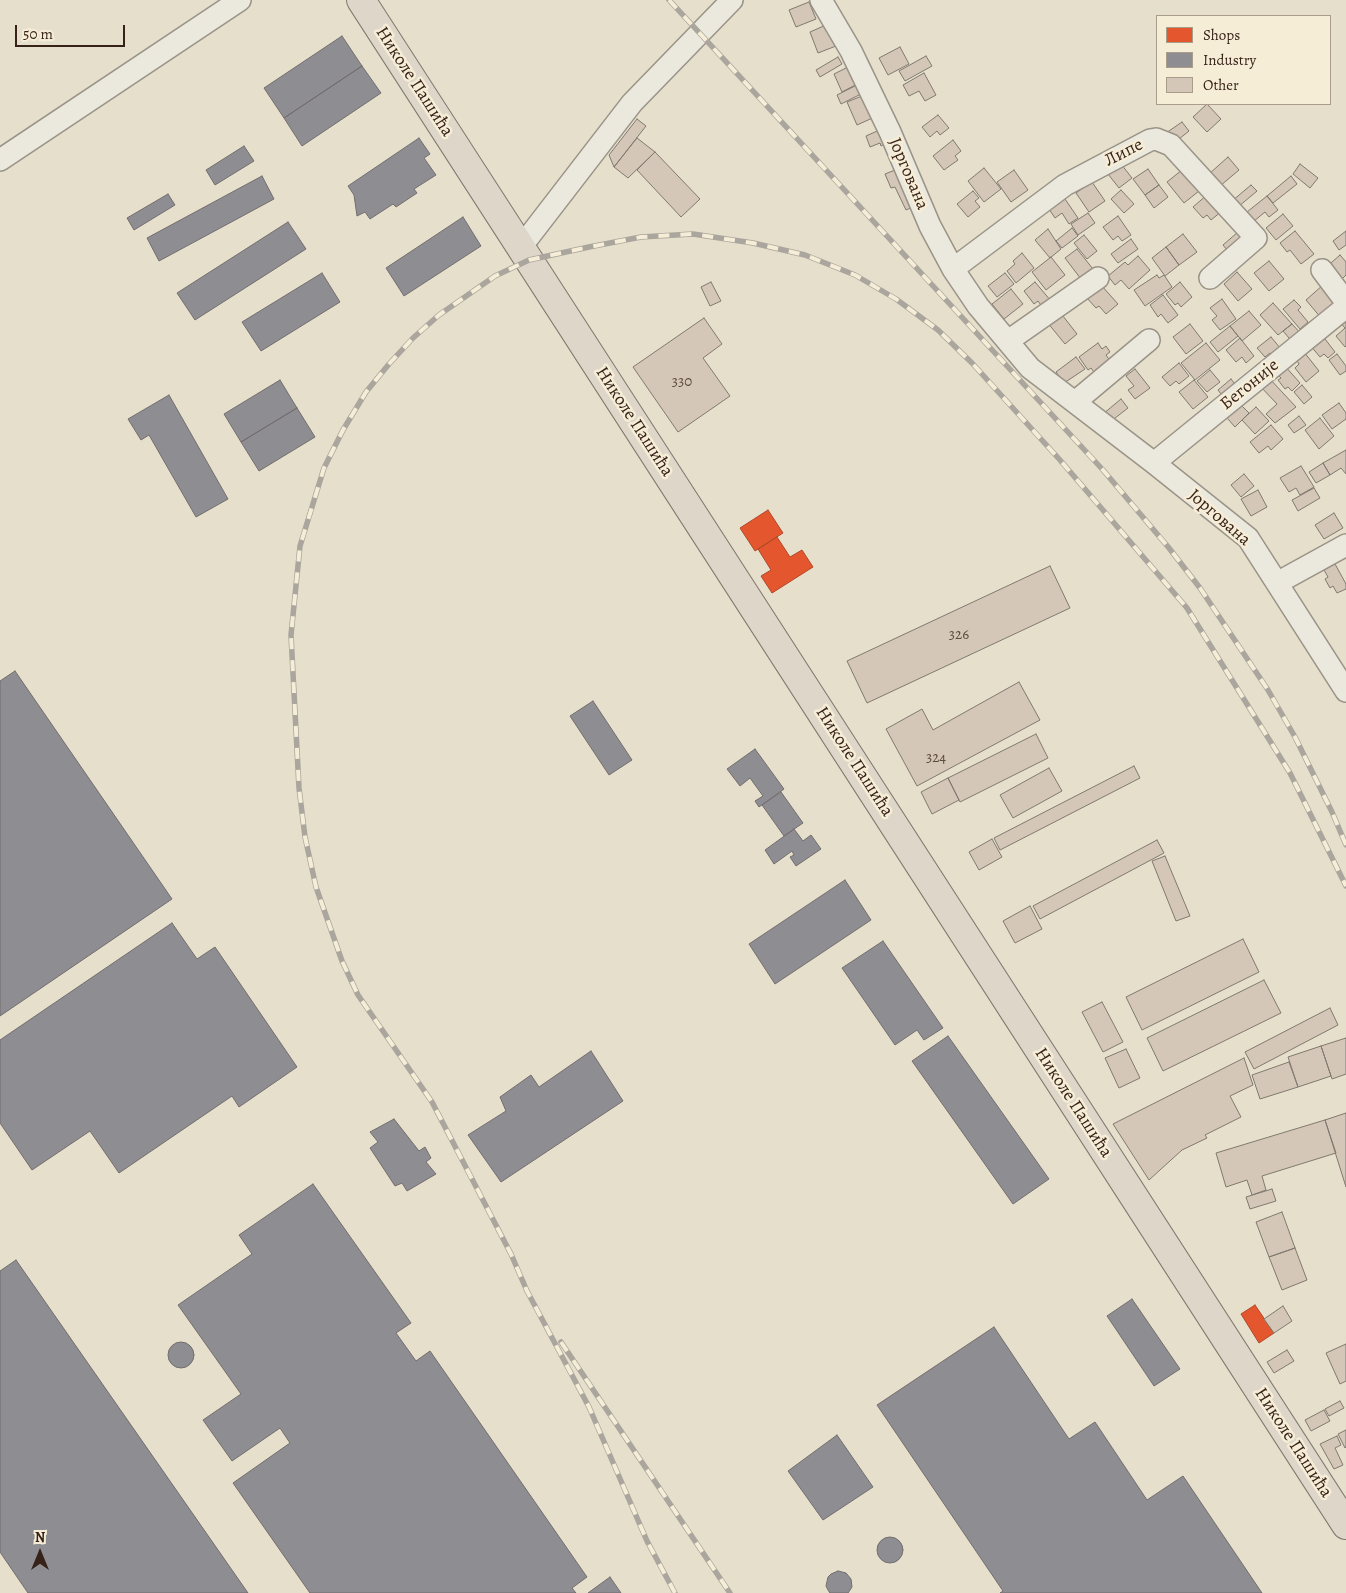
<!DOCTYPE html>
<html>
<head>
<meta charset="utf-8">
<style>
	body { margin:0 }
	#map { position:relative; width:1346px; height:1593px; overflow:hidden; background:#e6dfcc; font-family:Alegreya,serif }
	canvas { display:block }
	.legend { position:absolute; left:1156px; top:15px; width:175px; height:90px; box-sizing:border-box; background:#f6edd7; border:1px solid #aa9c8b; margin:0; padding:6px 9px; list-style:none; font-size:15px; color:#372219 }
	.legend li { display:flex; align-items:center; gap:10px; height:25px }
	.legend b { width:25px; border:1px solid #aa9c8b }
	.north { position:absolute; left:15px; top:1528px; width:50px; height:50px; -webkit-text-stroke:4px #f6edd7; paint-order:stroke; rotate:0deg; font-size:14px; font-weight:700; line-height:20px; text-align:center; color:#372219 }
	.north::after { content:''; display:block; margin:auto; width:18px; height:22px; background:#372219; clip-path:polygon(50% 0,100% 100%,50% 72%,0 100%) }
	.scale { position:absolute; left:15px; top:25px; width:110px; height:22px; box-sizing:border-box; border:2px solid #372219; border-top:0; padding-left:6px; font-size:15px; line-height:18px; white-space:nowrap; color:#372219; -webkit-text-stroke:4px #f6edd7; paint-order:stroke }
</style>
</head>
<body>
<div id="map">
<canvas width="1346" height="1593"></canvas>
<ul class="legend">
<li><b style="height:14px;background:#e4572e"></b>Shops</li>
<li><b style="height:14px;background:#8d8d92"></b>Industry</li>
<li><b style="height:14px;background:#d4c7b7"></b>Other</li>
</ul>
<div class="north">N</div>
<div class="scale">50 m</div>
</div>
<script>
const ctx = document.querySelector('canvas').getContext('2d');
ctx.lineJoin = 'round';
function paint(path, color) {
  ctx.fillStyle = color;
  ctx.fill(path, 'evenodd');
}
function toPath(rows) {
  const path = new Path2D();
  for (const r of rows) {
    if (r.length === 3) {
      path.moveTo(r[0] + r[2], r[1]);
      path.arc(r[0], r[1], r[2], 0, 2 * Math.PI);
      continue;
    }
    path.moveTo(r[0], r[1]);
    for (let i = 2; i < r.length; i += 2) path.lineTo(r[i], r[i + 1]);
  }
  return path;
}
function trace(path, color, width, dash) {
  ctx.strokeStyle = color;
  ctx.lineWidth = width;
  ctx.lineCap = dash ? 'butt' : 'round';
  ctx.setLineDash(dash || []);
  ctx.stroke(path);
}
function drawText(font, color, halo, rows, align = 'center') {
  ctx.font = font + ' Alegreya,serif';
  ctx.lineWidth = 5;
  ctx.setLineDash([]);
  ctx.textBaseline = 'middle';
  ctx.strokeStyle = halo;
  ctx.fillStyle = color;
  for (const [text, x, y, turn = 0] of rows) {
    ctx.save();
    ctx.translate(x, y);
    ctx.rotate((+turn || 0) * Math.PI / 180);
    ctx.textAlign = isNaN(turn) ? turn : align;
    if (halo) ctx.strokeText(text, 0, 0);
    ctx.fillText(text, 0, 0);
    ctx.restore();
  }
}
const shops = toPath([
	[768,510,783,533,755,551,740,528,768,510],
	[777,537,790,557,802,550,813,567,772,593,761,576,771,570,758,549,777,537],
	[1255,1305,1274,1333,1259,1343,1241,1314,1255,1305]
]);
paint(shops, '#e4572e');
trace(shops, '#b04728', 1);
const industry = toPath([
	[342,36,362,66,284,118,264,88,342,36],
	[362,66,381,93,302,146,284,118,362,66],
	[419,138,430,154,424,158,436,175,414,189,417,193,396,207,393,204,370,219,365,212,357,216,354,195,348,186,419,138],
	[244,146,254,161,215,185,206,170,244,146],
	[262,176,274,199,159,261,147,238,262,176],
	[168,194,175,205,134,230,127,218,168,194],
	[463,217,481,246,404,296,386,268,463,217],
	[288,222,306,249,195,320,177,293,288,222],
	[322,273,340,302,261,351,242,322,322,273],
	[280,380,297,408,241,442,224,414,280,380],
	[169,395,228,499,196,517,149,435,141,440,128,419,169,395],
	[297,408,315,437,259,471,241,442,297,408],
	[15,671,172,899,0,1016,0,681,15,671],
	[593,701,632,760,609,775,570,716,593,701],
	[755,749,784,789,759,807,755,801,763,796,750,778,740,786,727,769,755,749],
	[781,792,803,823,784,836,762,805,781,792],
	[794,829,803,841,811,835,821,849,796,866,790,857,794,855,792,851,774,864,765,850,794,829],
	[845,880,871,920,775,984,749,944,845,880],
	[172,923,197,959,215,947,297,1067,239,1107,232,1096,119,1173,90,1131,32,1170,0,1123,0,1040,172,923],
	[883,941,943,1028,924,1040,917,1030,895,1045,842,968,883,941],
	[948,1036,1049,1179,1013,1204,912,1061,948,1036],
	[591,1051,623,1101,501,1182,468,1135,506,1111,500,1097,531,1075,539,1087,591,1051],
	[394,1119,419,1151,425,1147,431,1158,426,1162,436,1174,407,1191,402,1183,395,1186,370,1148,378,1142,370,1132,394,1119],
	[313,1184,411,1323,396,1333,416,1361,430,1351,587,1577,572,1588,576,1593,310,1593,233,1483,290,1443,280,1428,232,1461,203,1420,241,1394,178,1305,252,1254,239,1235,313,1184],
	[16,1260,248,1593,28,1593,0,1552,0,1271,16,1260],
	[1132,1299,1180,1369,1154,1386,1107,1316,1132,1299],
	[994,1327,1069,1439,1095,1422,1147,1500,1183,1476,1262,1593,1000,1593,1003,1591,877,1405,994,1327],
	[181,1355,13],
	[837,1435,873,1487,823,1520,788,1471,837,1435],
	[890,1550,13],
	[838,1571,846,1573,851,1579,852,1587,848,1593,830,1593,828,1590,826,1586,828,1577,831,1574,838,1571],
	[610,1577,621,1593,588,1593,610,1577]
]);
paint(industry, '#8d8d92');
trace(industry, '#736d6e', 1);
const building = toPath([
	[809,2,816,19,796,27,789,10,809,2],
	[826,25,836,46,818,53,810,32,826,25],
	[900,47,909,64,888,75,879,58,900,47],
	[926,56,932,66,905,81,899,71,926,56],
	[838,57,842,64,820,77,816,70,838,57],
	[850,66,859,83,842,92,834,74,850,66],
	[924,73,936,95,925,101,919,91,909,96,903,85,924,73],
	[861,83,865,92,841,104,837,95,861,83],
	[867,94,877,116,857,125,847,102,867,94],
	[1207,104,1221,119,1207,132,1193,117,1207,104],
	[938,115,949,128,940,135,937,131,930,137,922,127,938,115],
	[637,119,646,126,614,167,609,155,637,119],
	[1182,122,1189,131,1174,143,1166,133,1182,122],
	[884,128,889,142,881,146,880,143,870,147,866,136,884,128],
	[637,138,655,152,628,178,614,167,637,138],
	[953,140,961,151,955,156,958,160,944,170,933,156,953,140],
	[655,152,700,199,681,217,637,170,655,152],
	[1228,157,1239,170,1220,186,1209,174,1228,157],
	[1121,164,1132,178,1119,188,1108,174,1121,164],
	[1300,164,1318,178,1310,188,1293,174,1300,164],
	[900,168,917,205,906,210,895,187,891,188,885,174,900,168],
	[984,168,1001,189,984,202,968,181,984,168],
	[1148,169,1159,185,1145,195,1133,179,1148,169],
	[1014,170,1028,190,1011,202,997,182,1014,170],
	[1182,170,1199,191,1184,203,1167,182,1182,170],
	[1291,176,1297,184,1273,203,1267,196,1291,176],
	[1092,182,1105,201,1089,212,1076,193,1092,182],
	[1159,185,1168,197,1154,208,1145,195,1159,185],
	[1251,185,1257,191,1238,207,1232,201,1251,185],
	[1121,190,1134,204,1124,213,1111,199,1121,190],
	[973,191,979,198,975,201,980,207,968,217,957,204,973,191],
	[1208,194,1222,211,1211,220,1207,215,1203,218,1193,207,1208,194],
	[1267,196,1278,210,1269,217,1265,212,1254,221,1247,212,1267,196],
	[1065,199,1078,218,1069,224,1062,213,1055,218,1049,209,1065,199],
	[1088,213,1095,223,1078,235,1071,224,1088,213],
	[1283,214,1293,226,1276,240,1266,228,1283,214],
	[1118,216,1131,235,1122,241,1118,236,1113,240,1103,227,1118,216],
	[1072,228,1078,236,1062,248,1056,241,1072,228],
	[1048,229,1061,249,1050,258,1035,240,1048,229],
	[1295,231,1314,254,1301,264,1290,250,1287,252,1280,243,1295,231],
	[1346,231,1346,245,1339,250,1333,241,1346,231],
	[1238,232,1247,241,1231,255,1223,245,1238,232],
	[1183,234,1197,252,1179,265,1166,247,1183,234],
	[1084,235,1097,251,1087,259,1074,243,1084,235],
	[1131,239,1138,249,1118,263,1111,254,1131,239],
	[1166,247,1179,265,1165,276,1152,258,1166,247],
	[1077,249,1097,274,1084,283,1065,258,1077,249],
	[1022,253,1034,268,1016,283,1007,271,1015,264,1013,261,1022,253],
	[1340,255,1346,262,1346,275,1336,285,1323,270,1340,255],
	[1138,256,1150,270,1129,289,1121,280,1115,285,1108,276,1125,262,1128,265,1138,256],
	[1051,257,1065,275,1046,290,1032,272,1051,257],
	[1269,261,1284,279,1269,291,1254,273,1269,261],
	[1237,272,1252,289,1238,301,1224,284,1237,272],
	[1005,273,1014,284,997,297,988,286,1005,273],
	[1157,275,1159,278,1164,275,1172,287,1145,306,1134,290,1157,275],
	[711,282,721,301,710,306,701,287,711,282],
	[1035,282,1051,301,1043,308,1038,301,1034,304,1024,291,1035,282],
	[1180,282,1192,297,1181,307,1178,303,1175,305,1166,294,1180,282],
	[1101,285,1118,304,1106,314,1099,306,1096,308,1086,297,1101,285],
	[1323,285,1340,304,1322,319,1306,300,1323,285],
	[1011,289,1023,304,1004,319,992,304,1011,289],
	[1163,295,1178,315,1168,323,1161,314,1158,317,1150,305,1163,295],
	[1222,299,1236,319,1220,330,1212,320,1217,316,1210,308,1222,299],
	[1294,300,1301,307,1298,310,1308,322,1300,329,1283,309,1294,300],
	[1273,303,1292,324,1278,335,1260,315,1273,303],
	[1059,311,1077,334,1065,344,1047,322,1059,311],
	[1249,311,1261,325,1242,341,1230,326,1249,311],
	[1346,314,1346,346,1345,347,1336,336,1345,328,1338,320,1346,314],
	[704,318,722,344,703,358,730,396,678,432,633,367,704,318],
	[1190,324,1203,341,1186,354,1173,337,1190,324],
	[1292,324,1304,337,1295,345,1283,331,1292,324],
	[1230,326,1238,336,1218,352,1210,342,1230,326],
	[1322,335,1335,352,1328,358,1324,354,1320,357,1310,345,1322,335],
	[1271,337,1286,355,1277,361,1270,353,1265,357,1257,348,1271,337],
	[1240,338,1254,356,1246,363,1242,357,1236,362,1226,350,1240,338],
	[1098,343,1102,349,1106,346,1110,352,1106,355,1113,365,1097,376,1091,368,1088,370,1079,357,1098,343],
	[1206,343,1220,360,1195,380,1181,363,1206,343],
	[1304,352,1319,371,1306,382,1295,368,1299,364,1296,359,1304,352],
	[1337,354,1346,366,1346,371,1340,375,1329,360,1337,354],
	[1076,357,1085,369,1064,383,1056,372,1076,357],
	[1179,363,1189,376,1179,384,1176,381,1170,386,1162,377,1179,363],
	[1284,365,1300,383,1292,391,1288,387,1285,389,1278,380,1281,378,1276,373,1284,365],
	[1135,369,1150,388,1135,399,1128,390,1134,386,1126,376,1135,369],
	[1210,370,1220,382,1207,392,1197,381,1210,370],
	[1269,378,1296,407,1275,423,1266,414,1277,404,1260,386,1269,378],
	[1231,379,1241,392,1225,399,1218,390,1231,379],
	[1194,380,1208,397,1193,409,1179,392,1194,380],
	[1302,385,1312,397,1304,404,1294,392,1302,385],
	[1121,399,1128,408,1110,422,1103,414,1121,399],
	[1339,403,1346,413,1346,419,1332,429,1322,415,1339,403],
	[1241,405,1249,413,1235,427,1227,418,1241,405],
	[1256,407,1269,421,1255,434,1242,420,1256,407],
	[1299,416,1306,425,1294,433,1288,425,1299,416],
	[1320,418,1334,436,1319,449,1305,430,1320,418],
	[1271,425,1283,439,1271,450,1268,446,1259,453,1250,442,1271,425],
	[1346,450,1346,474,1341,468,1330,475,1323,463,1346,450],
	[1323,463,1330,475,1316,483,1309,472,1323,463],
	[1301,466,1314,487,1300,495,1296,488,1289,492,1280,478,1301,466],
	[1244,474,1254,486,1241,497,1231,485,1244,474],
	[1314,488,1320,498,1298,511,1292,500,1314,488],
	[1258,490,1267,507,1251,516,1241,499,1258,490],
	[1334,513,1343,528,1324,539,1315,525,1334,513],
	[1335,564,1346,584,1346,589,1337,593,1333,586,1330,588,1325,579,1328,577,1324,570,1335,564],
	[1050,566,1070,608,867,703,847,661,1050,566],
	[1019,682,1040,720,917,786,886,729,922,709,933,730,1019,682],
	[1036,734,1048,758,960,802,948,778,1036,734],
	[1134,766,1140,778,1000,850,994,838,1134,766],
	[1049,768,1062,791,1013,818,1000,795,1049,768],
	[948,778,959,800,932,814,921,792,948,778],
	[992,839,1002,857,979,870,969,852,992,839],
	[1157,840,1164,853,1040,919,1033,906,1157,840],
	[1165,856,1190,916,1176,921,1152,861,1165,856],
	[1030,906,1042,929,1015,943,1003,921,1030,906],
	[1243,939,1259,972,1142,1030,1126,997,1243,939],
	[1264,980,1281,1013,1163,1071,1147,1038,1264,980],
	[1102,1002,1123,1042,1103,1052,1082,1012,1102,1002],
	[1330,1008,1338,1025,1254,1069,1245,1052,1330,1008],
	[1346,1038,1346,1074,1332,1079,1321,1046,1346,1038],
	[1321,1046,1331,1076,1298,1087,1288,1057,1321,1046],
	[1126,1049,1140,1078,1119,1088,1105,1058,1126,1049],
	[1244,1058,1253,1085,1230,1096,1241,1117,1205,1135,1207,1138,1182,1150,1149,1180,1113,1124,1244,1058],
	[1289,1062,1298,1087,1260,1099,1252,1075,1289,1062],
	[1346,1113,1346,1187,1325,1120,1346,1113],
	[1325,1120,1336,1153,1262,1176,1266,1190,1252,1195,1247,1180,1226,1187,1216,1153,1325,1120],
	[1272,1189,1276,1201,1250,1209,1246,1197,1272,1189],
	[1282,1212,1295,1248,1269,1257,1256,1222,1282,1212],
	[1295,1248,1307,1280,1282,1290,1269,1257,1295,1248],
	[1283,1306,1292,1321,1274,1333,1264,1319,1283,1306],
	[1346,1344,1346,1381,1340,1384,1326,1353,1346,1344],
	[1287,1350,1294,1361,1274,1373,1267,1362,1287,1350],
	[1340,1401,1344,1408,1329,1416,1325,1409,1340,1401],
	[1324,1410,1330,1421,1311,1431,1305,1420,1324,1410],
	[1346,1430,1346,1447,1345,1448,1338,1434,1346,1430],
	[1337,1436,1341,1445,1335,1448,1343,1465,1334,1469,1320,1444,1337,1436]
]);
paint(building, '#d4c7b7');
trace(building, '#80796f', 1);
const minor = toPath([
	[821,0,851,51,890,132,930,226,953,269,978,306,1030,368,1154,463,1248,538,1346,691],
	[0,160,240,0],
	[521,247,632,103,732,0],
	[953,269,1065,185,1150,140,1156,139,1171,145,1256,238,1210,278],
	[1322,270,1346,302],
	[1008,341,1098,278],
	[1075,402,1149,340],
	[1154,463,1346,307],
	[1277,583,1346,545]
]);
const major = toPath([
	[361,0,1346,1525]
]);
trace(minor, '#9a9387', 24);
trace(major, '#80796f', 30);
trace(minor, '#ebe8de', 21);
trace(major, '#ded6c9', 28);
const rail = toPath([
	[669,0,1103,470,1169,548,1200,588,1268,690,1295,737,1332,812,1346,845],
	[561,1342,730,1593],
	[675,1593,647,1541,589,1407,527,1291,511,1254,432,1102,358,995,342,961,316,887,305,837,299,788,291,635,300,546,324,468,343,430,366,392,389,364,413,338,439,315,495,276,529,260,589,247,641,237,693,234,753,243,805,255,855,275,896,299,938,330,972,363,1060,460,1187,608,1290,773,1346,886]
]);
trace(rail, '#aaa59d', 5.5);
trace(rail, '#f6edd7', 4, [11]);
drawText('15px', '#5e4b40', null, [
	["330",682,382],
	["326",959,635],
	["324",936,758]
]);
drawText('18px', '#372219', '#f6edd7', [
	["Николе Пашића",414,82,57],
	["Липе",1124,153,-27],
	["Јоргована",908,174,67],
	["Бегоније",1250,385,-39],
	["Николе Пашића",634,422,57],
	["Јоргована",1219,518,41],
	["Николе Пашића",854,762,57],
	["Николе Пашића",1073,1103,57],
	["Николе Пашића",1293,1443,57]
]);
</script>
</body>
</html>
